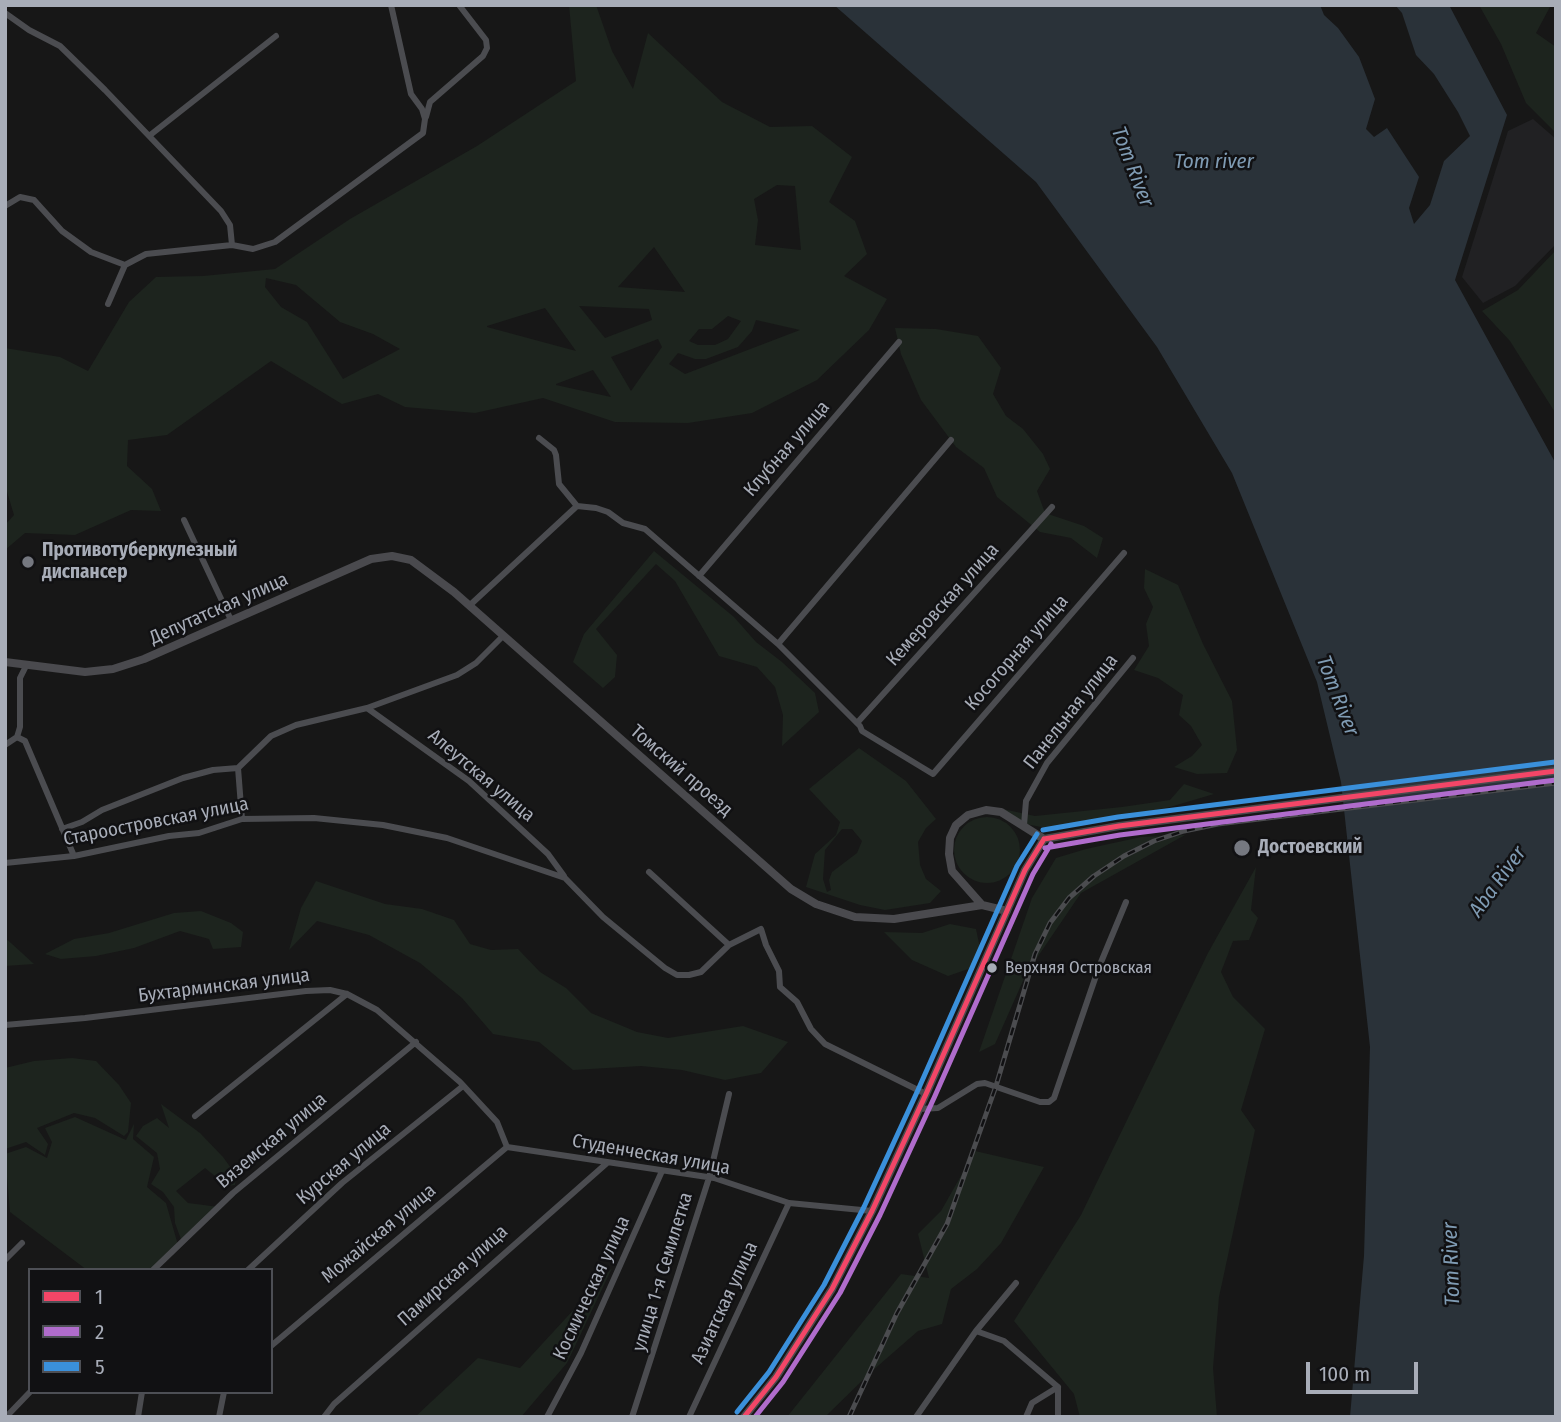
<!DOCTYPE html>
<html>
<head>
<meta charset="utf-8">
<style>
	body { margin:0 }
	#map { position:relative; width:1561px; height:1422px; overflow:hidden; background:#171717; font-family:"Fira Sans Condensed",sans-serif }
	canvas { display:block }
	.frame { position:absolute; inset:0; border:7px solid #a8adb8; pointer-events:none }
	.legend { position:absolute; left:28px; top:1268px; width:245px; height:126px; box-sizing:border-box; background:#111113; border:2px solid #4d4f55; margin:0; padding:9px 12px; list-style:none; font-size:21px; color:#a8adb8 }
	.legend li { display:flex; align-items:center; gap:14px; height:35px }
	.legend b { width:35px; border:2px solid #4d4f55 }
	.scale { position:absolute; left:1306px; top:1362px; width:112px; height:32px; box-sizing:border-box; border:4px solid #a8adb8; border-top:0; padding-left:9px; font-size:21px; line-height:24px; white-space:nowrap; color:#a8adb8; -webkit-text-stroke:5px #111113; paint-order:stroke }
</style>
</head>
<body>
<div id="map">
<canvas width="1561" height="1422"></canvas>
<div class="frame"></div>
<ul class="legend">
<li><b style="height:9px;background:#f34667"></b>1</li>
<li><b style="height:9px;background:#b06ccc"></b>2</li>
<li><b style="height:9px;background:#3a90db"></b>5</li>
</ul>
<div class="scale">100 m</div>
</div>
<script>
const ctx = document.querySelector('canvas').getContext('2d');
ctx.lineJoin = 'round';
function paint(path, color) {
  ctx.fillStyle = color;
  ctx.fill(path, 'evenodd');
}
function toPath(rows) {
  const path = new Path2D();
  for (const r of rows) {
    if (r.length === 3) {
      path.moveTo(r[0] + r[2], r[1]);
      path.arc(r[0], r[1], r[2], 0, 2 * Math.PI);
      continue;
    }
    path.moveTo(r[0], r[1]);
    for (let i = 2; i < r.length; i += 2) path.lineTo(r[i], r[i + 1]);
  }
  return path;
}
function trace(path, color, width, dash) {
  ctx.strokeStyle = color;
  ctx.lineWidth = width;
  ctx.lineCap = dash ? 'butt' : 'round';
  ctx.setLineDash(dash || []);
  ctx.stroke(path);
}
function drawText(font, color, halo, rows, align = 'center') {
  ctx.font = font + ' "Fira Sans Condensed",sans-serif';
  ctx.lineWidth = 5;
  ctx.setLineDash([]);
  ctx.textBaseline = 'middle';
  ctx.strokeStyle = halo;
  ctx.fillStyle = color;
  for (const [text, x, y, turn = 0] of rows) {
    ctx.save();
    ctx.translate(x, y);
    ctx.rotate((+turn || 0) * Math.PI / 180);
    ctx.textAlign = isNaN(turn) ? turn : align;
    if (halo) ctx.strokeText(text, 0, 0);
    ctx.fillText(text, 0, 0);
    ctx.restore();
  }
}
paint(toPath([
	[1533,119,1556,139,1556,244,1515,286,1483,303,1462,277,1508,131]
]), '#212123');
paint(toPath([
	[569,5,596,5,612,51,633,89,648,33,722,102,770,127,812,126,852,157,829,202,855,221,867,254,844,276,887,299,869,330,817,380,752,413,688,423,615,422,543,398,475,413,405,407,378,394,342,404,271,361,167,435,128,440,127,466,152,489,161,511,131,510,75,535,25,533,5,550,5,525,14,515,5,485,5,348,60,357,88,371,129,302,156,277,203,276,275,269,350,219,477,146,576,81],
	[777,185,795,186,801,250,755,245,758,220,754,199],
	[654,247,685,292,618,287],
	[266,278,296,285,340,322,373,334,400,349,343,379,307,322,281,307,265,287],
	[579,306,649,309,652,320,605,338],
	[545,308,576,351,487,327,487,326],
	[728,316,741,321,728,339,715,345,698,345,689,341,699,329,712,329],
	[756,320,800,330,685,374,669,364,678,353,695,359,706,359,738,347,752,331],
	[658,339,662,347,631,391,611,357],
	[593,370,611,397,556,385,556,384],
	[1479,5,1551,5,1536,33,1556,47,1556,133,1526,103,1501,44],
	[1556,250,1556,414,1510,341,1482,311,1518,290],
	[895,328,936,329,978,336,1001,368,993,394,1006,416,1023,429,1043,454,1050,469,1037,491,1045,513,1084,526,1103,538,1097,558,1071,538,1040,532,997,497,984,468,956,447,921,400,901,354],
	[654,551,734,617,756,642,782,662,815,693,819,712,782,746,783,715,775,687,757,667,719,656,675,581,656,564,596,629,617,655,615,677,603,688,573,662,584,634],
	[1145,569,1178,585,1203,644,1232,701,1237,750,1227,773,1197,774,1174,767,1192,756,1202,745,1191,726,1179,715,1183,695,1158,678,1134,670,1149,646,1146,624,1153,607,1144,588],
	[859,748,906,781,936,819,926,828,918,842,920,865,926,879,941,891,930,903,885,910,860,905,806,887,815,854,836,835,840,822,809,789],
	[842,829,852,829,862,841,857,853,832,872,829,880,831,890,827,892,823,879,825,850],
	[1184,784,1214,794,1170,807,1057,830,1020,823,998,808,1035,816,1122,807,1170,800],
	[987,850,33],
	[1185,835,1081,893,1026,974,995,1044,979,1052,1032,898,1056,858,1086,849,1141,837],
	[1256,867,1251,910,1258,918,1249,940,1233,941,1221,972,1233,997,1265,1029,1241,1110,1255,1130,1219,1297,1213,1368,1217,1417,1080,1417,1074,1394,1014,1321,1081,1215,1208,953],
	[316,881,385,904,422,909,454,920,470,944,491,950,518,949,540,972,566,988,591,1013,637,1032,668,1038,743,1026,788,1042,761,1073,725,1080,682,1070,641,1066,573,1070,539,1042,493,1034,462,998,420,963,369,935,317,921,289,950,301,908],
	[201,911,231,923,243,932,241,947,213,949,209,939,180,931,134,948,96,956,61,959,45,954,74,939,109,933,174,913],
	[950,924,976,929,980,948,971,968,948,976,912,960,884,932,922,933],
	[5,938,11,943,34,964,5,966],
	[72,1058,96,1061,119,1085,131,1103,128,1132,124,1136,95,1118,74,1113,37,1128,48,1144,45,1155,26,1142,5,1149,5,1068,34,1061],
	[161,1104,200,1133,223,1157,236,1175,235,1185,227,1186,205,1168,176,1191,188,1203,219,1207,182,1242,175,1223,174,1207,163,1192,151,1184,160,1169,157,1153,136,1136,143,1126,157,1118,169,1128],
	[75,1117,126,1140,134,1124,133,1139,154,1157,147,1187,166,1203,178,1245,157,1270,87,1270,10,1212,5,1154,26,1147,47,1158,52,1142,45,1128],
	[975,1151,1044,1167,1001,1243,977,1269,951,1289,942,1324,918,1331,871,1372,827,1415,787,1417,901,1274,929,1278,918,1234,941,1211],
	[612,1268,567,1363,521,1417,415,1417,478,1358,520,1368]
]), '#1d241e');
paint(toPath([
	[834,5,1320,5,1324,15,1338,28,1359,57,1375,99,1366,129,1374,137,1387,128,1419,177,1409,208,1414,224,1430,205,1444,161,1470,136,1458,112,1434,74,1416,55,1402,13,1395,5,1449,5,1507,115,1455,280,1556,464,1556,1417,1350,1417,1364,1256,1370,1047,1341,782,1317,682,1232,473,1157,347,1036,182]
]), '#2a3239');
trace(toPath([
	[5,13,29,30,60,46,105,90,221,211,230,225,232,245],
	[426,117,430,102,483,56,487,48,486,40,459,5],
	[149,136,276,36],
	[5,206,20,197,34,200,62,231,91,252,125,265],
	[108,304,125,265,146,254,232,245,253,249,275,242,423,133,425,119,422,109,411,94,391,5],
	[539,438,554,450,556,455,559,484,577,506],
	[577,506,596,508,608,512,623,523,645,529,778,644,860,726,862,731,933,774,1124,553],
	[184,520,231,620],
	[699,576,899,342],
	[469,606,577,506],
	[778,644,951,440],
	[367,708,457,675,476,663,503,636],
	[857,723,1052,507],
	[17,737,25,741,74,856],
	[5,745,17,737,20,727,20,678,26,666],
	[238,768,242,819],
	[1024,825,1026,801,1047,763,1133,658],
	[62,829,82,822,102,810,183,778,213,770,238,768,271,736,296,725,367,708,469,781,548,854,564,876],
	[5,863,74,856,169,836,199,833,242,819,314,818,383,825,447,838,565,878,603,917,665,968,677,975,689,975,701,972,729,945,761,929,766,945,779,971,780,987,797,1002,811,1029,825,1044,926,1094],
	[649,872,729,945],
	[5,1025,85,1018,306,991,330,990,347,994,377,1010,460,1082,497,1122,507,1147],
	[919,1109,938,1108,977,1084,985,1083,1040,1102,1049,1102,1054,1098,1099,967,1126,902],
	[195,1116,347,994],
	[507,1147,714,1178,789,1203,872,1211],
	[5,1260,22,1243],
	[153,1270,233,1193,416,1042],
	[248,1270,342,1183,463,1086],
	[976,1331,1004,1341,1058,1387],
	[271,1346,507,1147],
	[6,1417,30,1392],
	[138,1417,142,1392],
	[219,1417,224,1392],
	[324,1417,334,1404,607,1163],
	[547,1417,581,1353,662,1171],
	[632,1417,709,1178,729,1094],
	[689,1417,789,1203],
	[916,1417,976,1331,1016,1283],
	[1026,1417,1032,1403,1058,1387],
	[1058,1417,1058,1387]
]), '#4b4c50', 6);
trace(toPath([
	[5,662,85,672,113,669,144,659,371,559,392,556,411,560,454,592,791,889,816,904,855,917,894,919,982,905],
	[1007,911,982,905,952,871,949,854,950,838,956,825,968,815,986,810,1001,812,1044,839,1119,826,1556,771],
	[744,1417,776,1377,832,1289,872,1211,926,1094,1025,870,1044,839]
]), '#4a4a4e', 8);
const rail = toPath([
	[849,1417,897,1313,947,1224,996,1086,1035,954,1050,923,1069,898,1094,876,1124,856,1154,841,1184,831,1218,824,1556,783]
]);
trace(rail, '#4b4c4f', 5);
trace(rail, '#111113', 2.5, [8]);
trace(toPath([
	[1044,839,1119,826,1556,771],
	[744,1417,776,1377,832,1289,872,1211,926,1094,1025,870,1044,839]
]), '#f34667', 5);
trace(toPath([
	[1045,848,1120,835,1556,780],
	[755,1417,783,1382,840,1293,880,1215,934,1098,1033,874,1051,844]
]), '#b06ccc', 5);
trace(toPath([
	[1043,830,1118,817,1555,762],
	[737,1412,769,1372,824,1285,864,1207,918,1090,1017,866,1037,834]
]), '#3a90db', 5);
for (const [x, y, r, color] of [
	[28,562,7,"#757880"],
	[1242,848,9,"#757880"],
	[992,968,6,"#a8adb8"]
]) {
  const dot = new Path2D();
  dot.arc(x, y, r, 0, 2 * Math.PI);
  ctx.fillStyle = color;
  ctx.fill(dot);
  trace(dot, '#111113', 2.5);
}
drawText('17px', '#a8adb8', '#111113', [
	["Верхняя Островская",1005,968]
], 'left');
drawText('19px', '#a8adb8', '#111113', [
	["Клубная улица",787,449,-49],
	["Кемеровская улица",943,605,-48],
	["Депутатская улица",219,609,-24],
	["Косогорная улица",1017,653,-49],
	["Панельная улица",1071,712,-52],
	["Томский проезд",681,771,41],
	["Алеутская улица",481,776,40],
	["Староостровская улица",156,822,-11],
	["Бухтарминская улица",224,986,-7],
	["Вяземская улица",272,1141,-40],
	["Студенческая улица",651,1155,10],
	["Курская улица",344,1164,-40],
	["Можайская улица",379,1234,-40],
	["улица 1-я Семилетка",663,1272,-73],
	["Памирская улица",453,1276,-42],
	["Космическая улица",592,1288,-65],
	["Азиатская улица",725,1303,-65]
]);
drawText('bold 19px', '#a8adb8', '#111113', [
	["Противотуберкулезный",42,551],
	["диспансер",42,573],
	["Достоевский",1258,848]
], 'left');
drawText('italic 21px', '#7f9bb3', '#111113', [
	["Tom river",1214,162],
	["Tom River",1132,167,69],
	["Tom River",1337,696,69],
	["Aba River",1498,882,-54],
	["Tom River",1452,1264,-92]
]);
</script>
</body>
</html>
